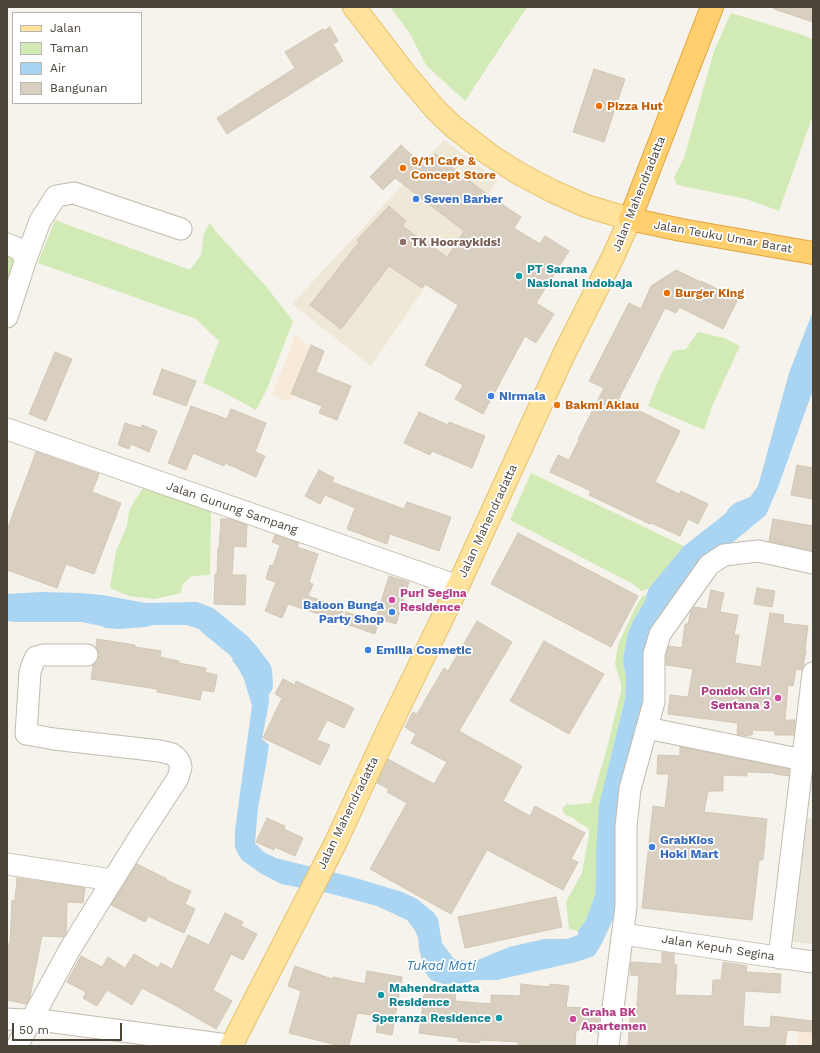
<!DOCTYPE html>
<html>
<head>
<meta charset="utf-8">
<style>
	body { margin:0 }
	#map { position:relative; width:820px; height:1053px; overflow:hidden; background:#f6f3ec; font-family:"Work Sans",sans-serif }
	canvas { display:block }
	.frame { position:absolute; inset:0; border:8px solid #4b4439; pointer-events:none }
	.legend { position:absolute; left:12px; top:12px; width:130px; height:92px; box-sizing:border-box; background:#fff; border:1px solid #b7b4b0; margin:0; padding:5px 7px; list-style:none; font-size:12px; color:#4b4439 }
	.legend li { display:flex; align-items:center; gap:8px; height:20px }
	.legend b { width:20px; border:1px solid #b7b4b0 }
	.scale { position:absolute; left:12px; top:1023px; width:110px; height:18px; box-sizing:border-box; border:2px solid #4b4439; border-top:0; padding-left:5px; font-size:12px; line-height:14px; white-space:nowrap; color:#4b4439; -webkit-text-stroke:3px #fff; paint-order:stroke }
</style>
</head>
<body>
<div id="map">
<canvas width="820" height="1053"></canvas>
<div class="frame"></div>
<ul class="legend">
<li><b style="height:5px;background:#ffe39c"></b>Jalan</li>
<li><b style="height:11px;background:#d2eab5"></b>Taman</li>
<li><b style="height:11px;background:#a9d4f2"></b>Air</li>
<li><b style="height:11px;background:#d8cfc1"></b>Bangunan</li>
</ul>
<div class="scale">50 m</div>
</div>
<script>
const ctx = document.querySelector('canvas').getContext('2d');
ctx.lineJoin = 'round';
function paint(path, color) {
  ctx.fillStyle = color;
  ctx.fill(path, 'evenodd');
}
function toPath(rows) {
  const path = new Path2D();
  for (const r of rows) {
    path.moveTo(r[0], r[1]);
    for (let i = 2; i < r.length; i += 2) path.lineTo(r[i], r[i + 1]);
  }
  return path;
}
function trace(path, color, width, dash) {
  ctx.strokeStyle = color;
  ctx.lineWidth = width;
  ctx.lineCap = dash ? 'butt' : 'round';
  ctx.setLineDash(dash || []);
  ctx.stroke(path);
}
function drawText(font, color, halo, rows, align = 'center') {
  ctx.font = font + ' "Work Sans",sans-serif';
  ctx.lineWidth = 3.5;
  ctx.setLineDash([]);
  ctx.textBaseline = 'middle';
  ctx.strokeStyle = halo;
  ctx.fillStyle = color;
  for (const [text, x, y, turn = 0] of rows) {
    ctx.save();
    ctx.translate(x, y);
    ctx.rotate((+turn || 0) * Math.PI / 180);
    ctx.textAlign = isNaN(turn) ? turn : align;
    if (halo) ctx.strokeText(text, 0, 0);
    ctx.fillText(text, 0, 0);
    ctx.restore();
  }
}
paint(toPath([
	[805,818,813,819,813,944,795,942,790,939]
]), '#eae5da');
paint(toPath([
	[296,334,309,346,290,402,272,395],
	[799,1027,813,1027,813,1046,797,1046]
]), '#f7ead8');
paint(toPath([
	[444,140,498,180,371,366,292,304]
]), '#efe8d6');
paint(toPath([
	[390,7,527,7,465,101,426,65,409,32],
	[731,13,803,35,813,40,813,115,779,211,746,199,682,186,676,184,674,177,684,158,714,51],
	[55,220,190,270,201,255,204,233,210,223,216,232,265,285,293,321,267,389,256,410,219,390,203,383,219,341,196,319,38,263],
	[7,251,17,260,7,284],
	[698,332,724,338,740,346,713,404,704,430,648,406,661,374,673,351,686,349],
	[531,473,684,546,649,588,642,591,631,583,510,520],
	[144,487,211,511,210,575,192,576,186,581,182,586,181,593,155,599,129,596,110,588,116,551,127,526,129,511,133,503],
	[643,595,646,596,646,599,632,623,627,636,623,660,626,678,625,699,606,777,595,895,586,920,578,931,569,929,566,902,582,873,589,835,589,829,571,817,565,815,562,809,567,804,573,805,591,803,607,748,621,691,621,684,615,664,618,645,636,606]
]), '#d2eab5');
paint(toPath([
	[813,311,813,390,778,487,766,515,732,543,698,565,648,677,619,855,615,915,601,945,594,956,576,962,497,980,474,980,467,983,444,984,431,980,425,972,419,949,418,937,414,929,407,920,377,906,332,894,281,884,260,873,242,860,238,854,235,847,235,830,252,706,244,679,238,668,232,660,258,648,267,668,268,682,269,702,262,739,269,745,266,765,258,808,255,843,264,852,276,858,356,878,402,892,417,899,434,913,438,919,442,943,454,959,473,962,509,947,544,939,567,939,578,935,578,931,586,920,595,895,596,881,596,854,599,805,625,699,626,678,623,660,627,636,632,623,646,599,646,596,649,588,684,546,725,514,729,508,735,503,750,497,758,486,760,479,789,373],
	[42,592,80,593,102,595,146,603,197,602,213,608,249,639,226,652,213,634,187,625,153,625,146,627,119,629,105,628,101,626,82,622,17,622,7,621,7,594]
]), '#a9d4f2');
trace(toPath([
	[211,623,238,645,246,654,259,671,260,685]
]), '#a9d4f2', 26);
const building = toPath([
	[774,7,813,7,813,22,774,9,774,7],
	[330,27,338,41,333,44,343,61,227,134,217,118,295,68,285,52,323,29,324,31,330,27],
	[594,69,625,79,604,142,573,132,594,69],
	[401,145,425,167,435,154,484,192,521,217,514,228,540,244,545,236,569,251,536,303,554,314,536,343,525,336,483,414,455,399,463,385,425,365,458,305,425,284,422,288,389,266,341,329,310,305,359,242,357,240,389,206,406,221,402,226,447,257,464,231,395,178,383,190,370,177,401,145],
	[676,270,701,282,701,281,738,299,723,329,679,307,676,313,665,308,618,400,680,431,655,482,679,494,681,491,708,504,698,524,688,519,680,536,651,523,650,524,589,495,591,491,550,472,558,455,569,460,579,440,578,439,604,388,589,381,629,303,641,309,651,286,676,270],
	[311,345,324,351,316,372,351,386,337,420,319,413,322,406,291,394,311,345],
	[55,352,72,359,46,421,29,414,55,352],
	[162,369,196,381,186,406,153,394,162,369],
	[191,406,227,419,231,409,266,423,255,452,265,456,256,477,225,463,224,466,193,453,186,470,168,463,191,406],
	[419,412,448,425,449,422,485,436,472,468,432,451,430,455,404,443,419,412],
	[125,423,141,428,142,425,157,431,149,452,131,444,129,449,118,445,125,423],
	[36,452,99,474,92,492,121,503,94,574,66,564,57,588,7,570,7,530,36,452],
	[797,465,813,468,813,499,791,495,797,465],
	[319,470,334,478,332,482,361,493,404,509,407,502,451,517,439,551,390,534,387,544,347,529,355,508,325,495,320,504,305,496,319,470],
	[221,519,230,519,247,525,246,547,234,546,232,575,246,575,245,605,214,604,215,574,217,575,218,548,219,548,221,519],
	[773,519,813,526,813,551,769,541,773,519],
	[518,533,638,596,611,647,491,584,518,533],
	[275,535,299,543,297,547,318,554,309,582,313,584,308,596,344,608,340,621,288,604,282,618,265,611,276,582,266,579,270,565,273,566,280,545,272,542,275,535],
	[389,576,409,582,396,624,376,618,389,576],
	[757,588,775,591,772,607,754,604,757,588],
	[711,590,724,593,720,612,738,615,734,635,739,635,735,663,761,667,770,613,784,615,783,623,808,626,805,650,806,650,803,667,802,670,796,669,793,686,788,685,785,720,795,720,794,735,775,735,775,731,753,730,752,735,748,735,748,736,737,734,738,723,668,714,670,695,688,697,693,669,666,665,666,656,669,646,682,648,685,624,688,624,691,611,694,607,707,609,711,590],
	[346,612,378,623,375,634,343,623,346,612],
	[477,621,512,642,459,731,522,766,503,801,530,816,535,806,585,833,571,859,578,862,563,890,487,850,451,914,370,869,407,803,387,792,389,789,377,783,388,759,434,784,447,762,411,743,416,734,405,727,413,712,417,714,444,668,448,671,477,621],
	[97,639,135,645,135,647,161,651,160,657,179,661,179,663,206,668,205,672,217,675,214,692,202,690,200,700,157,692,157,689,91,679,93,665,98,661,99,655,98,649,96,648,97,639],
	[544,641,604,674,569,734,510,701,544,641],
	[283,679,295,685,296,681,354,708,344,728,327,720,317,740,330,745,320,765,263,738,282,698,275,694,283,679],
	[680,747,789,769,789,776,775,774,775,773,747,772,747,776,723,775,723,791,708,791,704,812,767,819,763,860,759,860,752,920,642,908,653,806,665,808,669,774,657,774,658,755,680,756,680,747],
	[267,818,285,826,284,829,303,838,295,856,275,847,274,850,256,842,267,818],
	[137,864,167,879,166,880,191,891,185,904,195,909,184,933,148,916,145,922,111,905,137,864],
	[17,878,85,888,83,903,67,902,66,933,63,937,42,936,30,997,26,1004,7,1000,7,944,10,944,12,900,15,901,17,878],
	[556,897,562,927,465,948,458,917,556,897],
	[225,913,243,922,241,926,257,934,243,960,231,954,213,990,232,1001,216,1029,178,1007,142,988,132,1005,107,990,97,1006,83,998,86,992,67,982,81,956,102,967,108,957,125,968,134,954,158,968,161,963,172,969,188,935,209,945,225,913],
	[662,952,674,954,674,965,677,965,675,995,712,996,713,980,721,980,723,962,747,966,746,972,781,974,780,993,745,991,743,1026,770,1028,771,1016,813,1021,813,1032,787,1030,785,1046,628,1046,630,1017,636,1018,639,976,630,975,631,962,662,964,662,952],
	[295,966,332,979,333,977,365,984,367,971,402,977,392,1035,376,1032,379,1016,357,1013,349,1046,340,1046,289,1033,301,991,288,986,295,966],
	[521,984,550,987,550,984,569,986,566,1007,600,1009,598,1032,576,1030,575,1046,518,1046,518,1042,480,1040,479,1043,458,1041,458,1038,419,1033,425,988,456,992,455,1001,491,1004,491,995,520,996,521,984]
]);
paint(building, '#d8cfc1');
trace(building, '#d3c7b4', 1);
const minor = toPath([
	[7,244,19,249,26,259],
	[7,317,26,259,40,221,56,196,74,193,181,229],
	[7,429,458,586],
	[647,728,803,760],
	[7,864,112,880],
	[623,934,756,954,813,962],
	[779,958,813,673],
	[7,1019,23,1020,32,1019,235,1046],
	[17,1046,70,949,142,833,178,778,181,767,180,763,177,758,172,754,160,751,54,739,26,734,30,672,33,663,36,657,43,655,87,655],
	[608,1046,626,907,626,827,630,789,654,702,654,654,660,634,709,565,724,555,758,551,813,563]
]);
const major = toPath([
	[231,1046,335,844,387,732,458,586,565,352,612,259,630,219,586,206,552,191,518,173,490,155,455,128,436,110,407,76,354,7]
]);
const highway = toPath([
	[712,7,630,219,681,230,813,253]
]);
trace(minor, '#c2bbae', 23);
trace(major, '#e6c16a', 24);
trace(highway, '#e0a43c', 24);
trace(minor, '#fff', 21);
trace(major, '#ffe39c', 22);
trace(highway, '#ffcf6e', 22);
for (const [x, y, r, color] of [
	[599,106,4,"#e8710a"],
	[403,168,4,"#e8710a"],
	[416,199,4,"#3f7fe0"],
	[403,242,4,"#8d6e63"],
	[519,276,4,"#0f9aa8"],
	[667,293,4,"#e8710a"],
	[491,396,4,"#3f7fe0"],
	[557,405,4,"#e8710a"],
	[392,600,4,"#d1479c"],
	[392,612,4,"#3f7fe0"],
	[368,650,4,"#3f7fe0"],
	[778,698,4,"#d1479c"],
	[652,847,4,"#3f7fe0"],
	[381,995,4,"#0f9aa8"],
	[499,1018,4,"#0f9aa8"],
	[573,1019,4,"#d1479c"]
]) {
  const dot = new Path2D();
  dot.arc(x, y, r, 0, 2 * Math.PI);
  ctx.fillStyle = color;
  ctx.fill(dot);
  trace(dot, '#fff', 1.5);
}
drawText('bold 12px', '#c56008', '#fff', [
	["Pizza Hut",607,106],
	["9/11 Cafe &",411,161],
	["Concept Store",411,175],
	["Burger King",675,293],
	["Bakmi Akiau",565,405]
], 'left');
drawText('12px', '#4b4439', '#fff', [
	["Jalan Mahendradatta",639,194,-68],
	["Jalan Teuku Umar Barat",723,237,10],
	["Jalan Gunung Sampang",232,508,19],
	["Jalan Mahendradatta",488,521,-65],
	["Jalan Mahendradatta",348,813,-64],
	["Jalan Kepuh Segina",718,948,9]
]);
drawText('bold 12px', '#366cbe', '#fff', [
	["Seven Barber",424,199],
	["Nirmala",499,396],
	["Baloon Bunga",384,605,"right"],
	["Party Shop",384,619,"right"],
	["Emilia Cosmetic",376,650],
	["GrabKios",660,840],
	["Hoki Mart",660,854]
], 'left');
drawText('bold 12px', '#785e54', '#fff', [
	["TK Hooraykids!",411,242]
], 'left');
drawText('bold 12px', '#0d838f', '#fff', [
	["PT Sarana",527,269],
	["Nasional Indobaja",527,283],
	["Mahendradatta",389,988],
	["Residence",389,1002],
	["Speranza Residence",491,1018,"right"]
], 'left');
drawText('bold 12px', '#b23c85', '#fff', [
	["Puri Segina",400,593],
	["Residence",400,607],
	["Pondok Giri",770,691,"right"],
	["Sentana 3",770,705,"right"],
	["Graha BK",581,1012],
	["Apartemen",581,1026]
], 'left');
drawText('italic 13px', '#2e7ab2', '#fff', [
	["Tukad Mati",441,966]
]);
</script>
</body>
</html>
